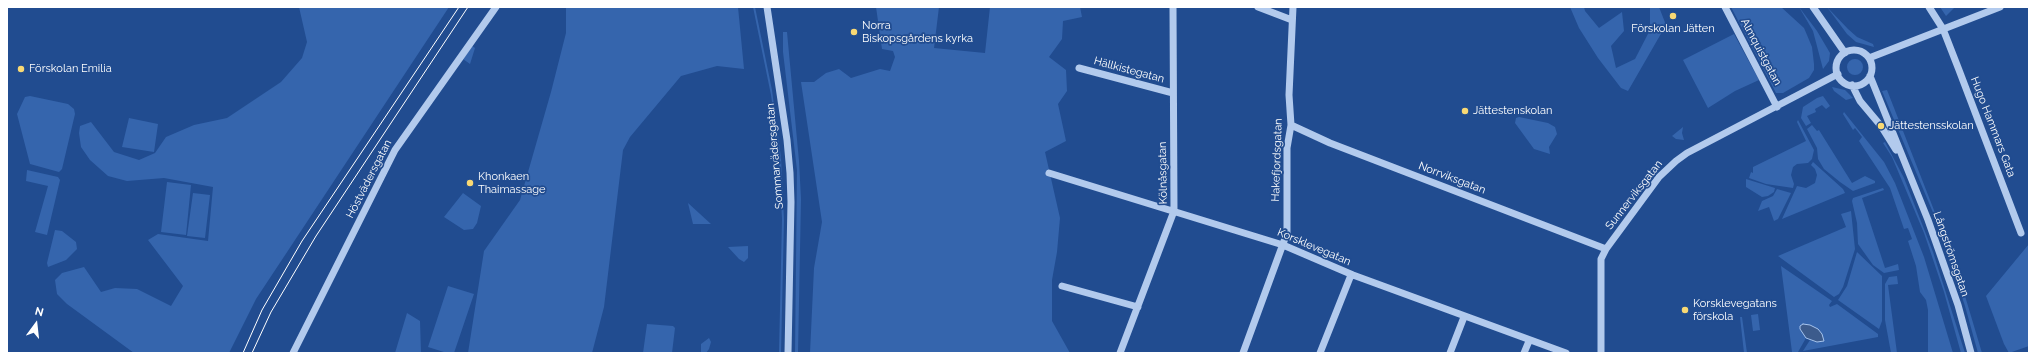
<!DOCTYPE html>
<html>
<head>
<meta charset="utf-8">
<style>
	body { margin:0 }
	#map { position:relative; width:2036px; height:360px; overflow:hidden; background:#214c90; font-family:Raleway,sans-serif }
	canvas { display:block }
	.frame { position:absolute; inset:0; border:8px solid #fff; pointer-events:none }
	.north { position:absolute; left:16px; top:304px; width:40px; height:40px; -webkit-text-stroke:3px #214c90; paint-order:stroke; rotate:15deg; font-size:11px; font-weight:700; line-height:16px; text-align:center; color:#fff }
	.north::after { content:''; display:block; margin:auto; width:14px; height:18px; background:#fff; clip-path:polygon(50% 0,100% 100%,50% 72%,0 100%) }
</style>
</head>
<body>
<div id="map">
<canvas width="2036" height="360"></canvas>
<div class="frame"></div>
<div class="north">N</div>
</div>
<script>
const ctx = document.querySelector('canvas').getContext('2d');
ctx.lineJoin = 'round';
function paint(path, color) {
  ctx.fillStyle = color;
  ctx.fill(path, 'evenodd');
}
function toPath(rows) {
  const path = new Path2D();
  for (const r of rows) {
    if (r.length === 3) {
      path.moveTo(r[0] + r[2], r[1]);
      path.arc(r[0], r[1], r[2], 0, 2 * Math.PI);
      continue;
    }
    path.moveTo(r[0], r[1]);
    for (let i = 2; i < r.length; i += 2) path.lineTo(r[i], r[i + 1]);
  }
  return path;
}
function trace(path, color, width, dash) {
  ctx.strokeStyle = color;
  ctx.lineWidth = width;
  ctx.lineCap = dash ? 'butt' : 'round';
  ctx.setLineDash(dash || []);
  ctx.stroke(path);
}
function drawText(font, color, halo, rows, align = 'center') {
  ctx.font = font + ' Raleway,sans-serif';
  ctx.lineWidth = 3.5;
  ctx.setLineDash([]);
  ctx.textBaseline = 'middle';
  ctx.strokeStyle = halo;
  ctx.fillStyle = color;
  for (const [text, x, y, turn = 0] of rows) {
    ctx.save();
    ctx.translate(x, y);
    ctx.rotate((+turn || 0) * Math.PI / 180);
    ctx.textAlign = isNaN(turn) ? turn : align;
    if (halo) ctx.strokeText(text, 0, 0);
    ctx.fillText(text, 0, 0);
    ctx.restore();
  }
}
paint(toPath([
	[299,7,449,7,256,299,229,353,134,353,67,304,57,294,55,280,62,273,84,267,101,292,115,288,137,289,171,306,183,286,148,240,158,234,208,241,213,187,164,178,127,181,108,176,90,160,81,147,79,133,80,126,91,122,114,152,139,160,155,153,166,137,194,125,227,118,281,82,302,58,307,42],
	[566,7,738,7,744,69,717,66,681,76,630,137,623,150,604,307,592,353,468,353,484,251,520,200,551,92,566,33],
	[753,7,755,7,772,90,781,158,784,220,781,353,779,353,782,219,778,146,771,95],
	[876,7,939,7,934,48,985,53,990,7,1080,7,1082,17,1063,21,1062,39,1049,57,1066,70,1067,91,1058,104,1066,141,1045,152,1060,218,1057,252,1052,280,1052,321,1070,353,810,353,814,268,822,222,801,82,814,82,826,73,839,69,851,78,880,69,890,71,895,57,893,51,882,49],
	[1570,7,1584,7,1585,11,1599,28,1622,12,1624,31,1611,46,1616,68,1635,59,1650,30,1650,7,1659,7,1666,25,1628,91,1621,88,1598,58,1579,28],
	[1731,7,1781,7,1804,28,1807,35,1812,47,1814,64,1814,70,1809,78,1783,93,1776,93],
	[1799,7,1817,31,1830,53,1829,61,1823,69,1813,31],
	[1827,7,1848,29,1857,37,1873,44,1874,47,1856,42,1847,34],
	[1940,7,1955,7,1946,16],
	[783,32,787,32,799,161,801,199,798,353,795,353,797,170,783,52],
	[1734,34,1759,80,1735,91,1708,108,1683,60],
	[472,46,475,48,470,64,463,59],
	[1855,67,8],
	[1832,87,1845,90,1853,98,1846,100,1834,91],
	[1887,90,1957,269,1982,353,1978,353,1965,306,1934,215,1882,91],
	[30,96,68,104,74,109,75,114,62,169,59,172,30,164,17,114,25,97],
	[1823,96,1830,106,1826,109,1822,105,1815,109,1816,112,1807,116,1811,123,1806,126,1801,118,1803,107,1817,98],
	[1844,112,1884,162,1895,183,1924,257,1953,353,1928,353,1928,310,1926,300,1920,292,1916,266,1908,241,1912,239,1908,228,1904,229,1890,188,1859,141,1862,137,1855,128,1853,130,1843,114],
	[1519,117,1548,123,1555,127,1557,134,1549,147,1550,154,1534,149,1515,123,1516,118],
	[129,118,158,124,154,152,122,147],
	[1798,120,1814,150,1812,159,1808,163,1797,164,1793,167,1791,175,1794,184,1793,188,1766,184,1749,178,1751,172,1753,173,1753,167,1806,141,1797,122],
	[1812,125,1817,131,1819,130,1852,183,1865,176,1875,181,1875,183,1853,191,1840,182,1824,169,1818,159,1817,148,1807,129],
	[1683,127,1682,133,1684,140,1676,139,1672,136],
	[1885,142,1904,178,1933,252,1965,353,1961,353,1944,292,1924,233,1892,157,1883,143],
	[1813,162,1843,189,1845,193,1782,219,1797,186,1806,188,1815,183,1817,175,1815,169,1811,165],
	[27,170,58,177,60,180,47,235,35,232,48,186,26,181],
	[1746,179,1775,188,1774,192,1768,196,1762,197,1746,187],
	[167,182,191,185,186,235,161,232],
	[1883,188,1884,190,1862,198,1885,268,1898,264,1899,270,1884,273,1873,265,1858,244,1857,223,1852,201,1853,198],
	[1777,189,1791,193,1778,219,1774,221,1769,207,1758,211,1762,201,1773,196],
	[193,193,210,195,205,238,187,236],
	[463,193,481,206,477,223,473,229,464,230,444,217],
	[688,203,711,224,693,224],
	[1851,211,1855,249,1843,287,1839,294,1834,297,1778,256,1846,227,1841,214],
	[55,230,62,231,76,242,77,249,66,260,48,267,47,263],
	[2029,244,2029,346,2009,353,2004,344,1986,296],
	[748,246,748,258,744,262,739,259,728,247],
	[1857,252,1882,276,1882,321,1879,329,1838,300,1847,286],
	[1781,266,1832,301,1829,305,1830,307,1837,304,1878,334,1878,337,1803,351,1810,340,1817,342,1824,340,1806,338,1798,352,1792,352],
	[1897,276,1898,284,1888,285,1897,353,1891,353,1885,320,1885,284,1889,277],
	[448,286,474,294,454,353,447,353,428,347],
	[407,313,420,321,421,353,395,353],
	[1758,314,1760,330,1753,331,1751,315],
	[1740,317,1742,317,1747,353,1744,353],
	[647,324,673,326,675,328,672,353,643,353],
	[709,338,711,342,709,349,706,353,701,353,701,344]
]), '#3565ad');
const water = toPath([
	[1803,324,1810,325,1818,329,1822,334,1824,341,1817,342,1806,338,1800,329,1800,326,1803,324]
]);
paint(water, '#3c5b8c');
trace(water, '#a6c4ee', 1);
trace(toPath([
	[767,7,787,140,790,173,791,202,788,353],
	[1258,7,1292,20],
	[1725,7,1777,107],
	[1813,7,1845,53],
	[1929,7,1943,29,1959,70,2021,233],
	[1854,68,18],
	[1869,58,2000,7],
	[1079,68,1173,93],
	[1870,76,1928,220,1958,305,1971,353],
	[1852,85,1860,101,1881,126,1896,150],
	[1291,125,1330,143,1606,249],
	[1049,173,1283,245,1353,275,1566,353],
	[1062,286,1138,307],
	[293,353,395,150,496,7],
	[1120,353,1174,211,1173,7],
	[1243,353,1287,233,1287,148,1291,125,1289,95,1293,7],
	[1320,353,1351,275],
	[1450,353,1464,317],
	[1524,353,1529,341],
	[1601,353,1601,259,1606,249,1659,177,1676,161,1687,153,1838,74]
]), '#b2caed', 7);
trace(toPath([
	[243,353,262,310,302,241,459,7],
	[252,353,271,312,316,236,468,7]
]), '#fff', 1);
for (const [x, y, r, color] of [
	[1673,16,4,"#f9d974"],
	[854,32,4,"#f9d974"],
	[21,69,4,"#f9d974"],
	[1465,111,4,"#f9d974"],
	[1881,126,4,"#f9d974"],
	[470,183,4,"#f9d974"],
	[1685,310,4,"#f9d974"]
]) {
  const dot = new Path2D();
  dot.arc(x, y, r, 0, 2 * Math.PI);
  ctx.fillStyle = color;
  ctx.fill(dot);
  trace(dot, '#214c90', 1.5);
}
drawText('11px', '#fff', '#214c90', [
	["Norra",862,26],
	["Biskopsgårdens kyrka",862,39],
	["Förskolan Jätten",1673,29,"center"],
	["Förskolan Emilia",29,69],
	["Jättestenskolan",1473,111],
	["Jättestensskolan",1889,126],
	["Khonkaen",478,177],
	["Thaimassage",478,190],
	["Korsklevegatans",1693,304],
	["förskola",1693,317]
], 'left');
drawText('11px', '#fff', '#214c90', [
	["Almquistgatan",1761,52,62],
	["Hällkistegatan",1129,70,15],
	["Hugo Hammars Gata",1993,127,69],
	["Sommarvädersgatan",775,156,-95],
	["Hakefjordsgatan",1277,160,-88],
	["Kölnåsgatan",1163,173,-91],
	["Norrviksgatan",1452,178,21],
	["Höstvädersgatan",369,179,-63],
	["Sunnerviksgatan",1634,195,-52],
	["Korsklevegatan",1314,247,23],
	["Långströmsgatan",1951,254,71]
]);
</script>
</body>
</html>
